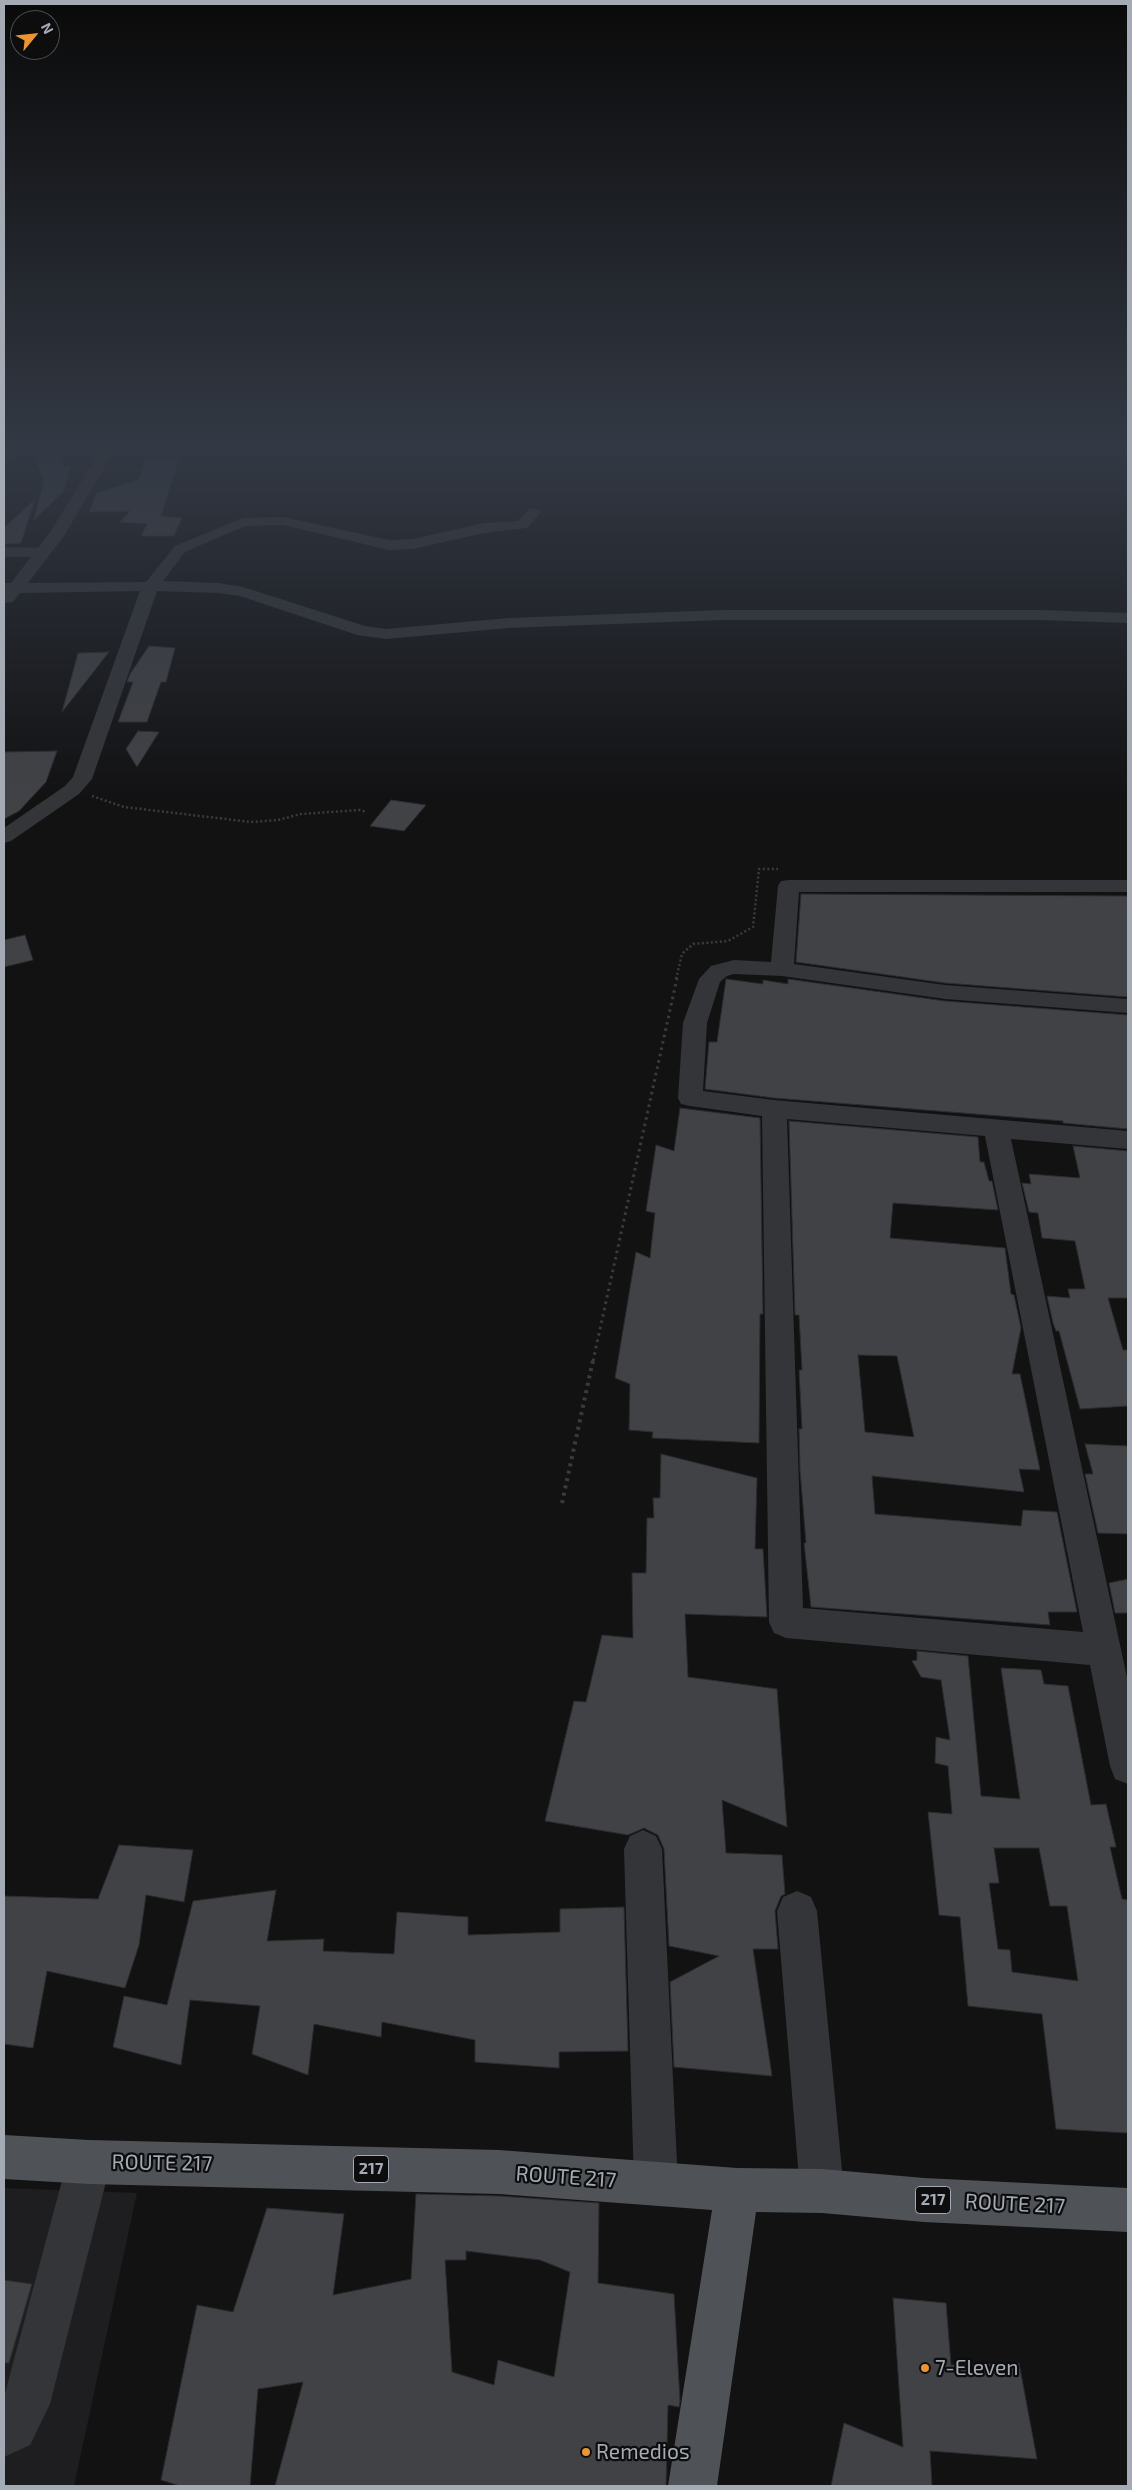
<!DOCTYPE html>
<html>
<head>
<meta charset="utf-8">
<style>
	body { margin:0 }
	#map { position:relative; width:1132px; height:2490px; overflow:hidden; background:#121213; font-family:"Exo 2",sans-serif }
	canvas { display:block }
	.frame { position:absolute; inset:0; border:5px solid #a4abb4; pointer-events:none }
	.north { position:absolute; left:10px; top:10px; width:50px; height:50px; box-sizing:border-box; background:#0d0d0e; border:1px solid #494c50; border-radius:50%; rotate:62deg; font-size:14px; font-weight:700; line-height:20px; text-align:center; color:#a4abb4 }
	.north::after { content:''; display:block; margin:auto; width:18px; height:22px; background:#eb9532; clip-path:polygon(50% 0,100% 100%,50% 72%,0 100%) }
</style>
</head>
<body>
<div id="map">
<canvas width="1132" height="2490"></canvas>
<div class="frame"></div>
<div class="north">N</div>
</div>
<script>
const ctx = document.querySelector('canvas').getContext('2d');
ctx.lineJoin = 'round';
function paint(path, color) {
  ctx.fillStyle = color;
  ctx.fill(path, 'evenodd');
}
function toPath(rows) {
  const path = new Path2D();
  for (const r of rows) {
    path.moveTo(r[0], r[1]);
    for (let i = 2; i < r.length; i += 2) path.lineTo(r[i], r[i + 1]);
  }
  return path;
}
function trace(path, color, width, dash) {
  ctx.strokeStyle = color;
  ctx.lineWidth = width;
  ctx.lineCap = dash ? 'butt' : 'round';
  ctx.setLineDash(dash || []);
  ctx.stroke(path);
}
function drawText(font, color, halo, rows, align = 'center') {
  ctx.font = font + ' "Exo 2",sans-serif';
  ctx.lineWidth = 4.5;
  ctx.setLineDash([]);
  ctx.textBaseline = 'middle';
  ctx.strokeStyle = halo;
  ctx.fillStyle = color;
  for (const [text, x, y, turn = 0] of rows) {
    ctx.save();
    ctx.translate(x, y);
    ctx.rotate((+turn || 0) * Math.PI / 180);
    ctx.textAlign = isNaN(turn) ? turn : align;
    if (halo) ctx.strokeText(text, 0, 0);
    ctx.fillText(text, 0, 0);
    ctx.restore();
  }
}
paint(toPath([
	[4,2188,137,2193,74,2486,4,2486]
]), '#1e1e20');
const building = toPath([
	[58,455,63,466,70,466,64,491,34,520,44,480,35,458,58,455],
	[180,457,161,516,182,518,174,536,141,536,147,524,120,522,130,511,89,512,97,493,138,480,146,460,180,457],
	[35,499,21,543,4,544,4,528,35,499],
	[149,646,175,648,166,682,161,682,147,722,118,722,133,682,127,682,130,674,149,646],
	[109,652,62,712,78,653,109,652],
	[138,731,159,732,137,767,126,749,138,731],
	[57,751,46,782,19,811,4,819,4,752,57,751],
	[391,800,426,805,404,831,370,826,391,800],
	[801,894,1128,896,1128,997,945,983,796,962,801,894],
	[25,935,33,960,4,967,4,940,25,935],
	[726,979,763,984,763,980,788,984,788,979,945,1001,1128,1015,1128,1129,1063,1123,1063,1121,774,1098,705,1089,709,1042,717,1042,726,979],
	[680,1108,760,1118,763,1314,760,1314,759,1443,652,1438,653,1432,629,1430,630,1384,615,1378,636,1252,650,1258,655,1213,646,1211,656,1145,674,1151,680,1108],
	[789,1121,978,1137,980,1162,984,1162,989,1181,992,1181,998,1210,893,1203,890,1238,1005,1248,1011,1294,1014,1295,1021,1328,1012,1374,1020,1374,1040,1470,1019,1469,1024,1492,872,1476,875,1514,1021,1526,1023,1510,1057,1512,1077,1612,1048,1612,1050,1625,811,1607,804,1543,806,1543,800,1470,799,1429,802,1429,799,1370,802,1370,799,1315,795,1315,789,1121],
	[858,1355,897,1356,914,1437,865,1432,858,1355],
	[1073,1146,1128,1151,1128,1298,1108,1298,1123,1350,1128,1350,1128,1406,1080,1409,1059,1331,1056,1331,1053,1323,1047,1296,1070,1298,1068,1289,1085,1289,1075,1241,1042,1238,1038,1213,1029,1212,1022,1183,1031,1184,1029,1174,1080,1178,1073,1146],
	[1085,1444,1128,1446,1128,1534,1098,1533,1085,1474,1093,1474,1085,1444],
	[661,1454,757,1478,755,1549,763,1549,767,1617,685,1614,688,1677,777,1689,787,1827,722,1800,726,1853,782,1855,785,1894,781,1896,775,1911,778,1949,753,1949,772,2076,674,2067,670,1982,719,1956,669,1946,664,1849,658,1835,644,1828,628,1835,545,1821,574,1701,586,1702,602,1635,633,1638,632,1573,646,1573,647,1518,654,1518,653,1498,660,1498,661,1454],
	[1128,1579,1128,1613,1115,1613,1109,1583,1128,1579],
	[917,1651,968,1656,981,1796,1020,1799,1001,1668,1041,1670,1044,1684,1068,1686,1091,1805,1106,1804,1116,1847,1110,1847,1122,1899,1128,1900,1128,2133,1056,2129,1042,2014,968,2006,960,1917,939,1915,928,1812,952,1814,948,1766,935,1763,936,1737,950,1740,941,1680,921,1677,912,1661,917,1660,917,1651],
	[994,1848,1039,1848,1050,1906,1067,1906,1078,1981,1012,1972,1010,1950,998,1949,989,1883,999,1883,994,1848],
	[119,1845,193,1850,184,1902,146,1895,139,1945,125,1988,47,1971,33,2048,4,2044,4,1896,98,1899,119,1845],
	[276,1890,267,1941,324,1939,323,1951,394,1954,397,1912,468,1917,468,1935,560,1932,560,1909,624,1907,628,2051,559,2052,559,2068,475,2062,475,2040,382,2022,381,2037,314,2024,308,2075,252,2054,260,2006,190,2000,181,2065,113,2047,124,1996,167,2005,193,1901,276,1890],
	[416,2194,499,2196,599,2203,598,2283,674,2294,680,2401,679,2407,668,2405,666,2486,275,2486,303,2382,258,2389,250,2486,180,2486,161,2480,197,2305,233,2312,267,2208,344,2214,333,2295,411,2279,416,2194],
	[466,2251,540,2260,570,2272,554,2377,498,2360,494,2385,452,2372,445,2260,466,2260,466,2251],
	[4,2280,32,2284,9,2363,4,2363,4,2280],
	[893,2298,946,2303,951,2365,1019,2363,1037,2459,930,2451,932,2486,831,2486,844,2423,903,2447,893,2298]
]);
paint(building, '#414246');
trace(building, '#2c2c2f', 1);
trace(toPath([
	[180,463,186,453]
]), '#393c3f', 2, [1, 2]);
trace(toPath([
	[92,796,124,807,251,822,278,820,301,814,360,810,366,812],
	[676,979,682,954,693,944,728,941,753,927,759,869,778,869]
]), '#393c3f', 2.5, [2, 2.5]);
trace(toPath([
	[593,1361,677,978]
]), '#393c3f', 3, [2.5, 4]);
trace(toPath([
	[562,1503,593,1360]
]), '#393c3f', 4, [3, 4.5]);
paint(toPath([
	[4,453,20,453,18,456,4,458,4,453],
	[99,453,113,453,64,536,28,583,146,582,175,546,243,518,283,517,389,540,413,539,484,523,518,521,529,509,534,508,541,512,527,528,484,533,413,549,389,550,283,525,245,526,185,552,163,581,218,583,243,587,365,626,386,629,509,618,722,610,1039,610,1128,613,1128,623,1039,620,722,620,509,628,386,639,357,635,240,596,218,593,157,591,92,779,79,794,11,841,4,843,4,828,65,786,73,777,140,591,20,593,13,602,4,603,4,583,11,583,31,557,4,557,4,547,38,548,49,534,99,453],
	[789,880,1128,880,1128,892,799,892,794,964,945,985,1128,999,1128,1013,945,999,782,976,734,974,727,976,720,982,707,1023,703,1091,774,1100,1128,1131,1128,1149,1011,1139,1128,1682,1128,1784,1115,1779,1110,1766,1090,1665,786,1638,774,1633,769,1622,762,1116,690,1106,681,1104,678,1098,683,1023,699,979,711,966,734,960,771,962,778,886,781,881,789,880],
	[787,1119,985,1136,1083,1632,803,1608,787,1119],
	[643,1830,656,1836,662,1849,678,2184,671,2199,656,2206,641,2199,634,2184,624,1849,630,1836,643,1830],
	[797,1891,811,1897,817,1911,844,2191,838,2207,822,2213,806,2207,800,2191,777,1911,783,1897,797,1891],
	[89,2140,104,2147,111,2162,50,2404,30,2445,4,2457,4,2397,67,2162,74,2147,89,2140]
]), '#333538');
paint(toPath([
	[4,2135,89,2140,499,2150,737,2168,822,2169,924,2178,1128,2188,1128,2232,924,2222,822,2213,756,2212,717,2486,668,2486,712,2210,499,2194,89,2184,4,2179,4,2135]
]), '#4f5257');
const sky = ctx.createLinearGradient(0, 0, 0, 802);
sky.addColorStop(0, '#0a0a0a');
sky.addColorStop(0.56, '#333944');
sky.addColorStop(1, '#33394400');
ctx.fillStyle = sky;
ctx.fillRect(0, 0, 1132, 802);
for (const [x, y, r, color] of [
	[925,2368,5,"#eb9532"],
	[586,2452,5,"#eb9532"]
]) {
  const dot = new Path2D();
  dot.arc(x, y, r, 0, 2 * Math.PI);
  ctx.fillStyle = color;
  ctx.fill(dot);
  trace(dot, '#0d0d0e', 2);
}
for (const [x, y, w] of [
	[371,2169,35],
	[933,2200,35]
]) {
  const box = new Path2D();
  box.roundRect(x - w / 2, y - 13.5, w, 27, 4);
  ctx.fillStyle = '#0d0d0e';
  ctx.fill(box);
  trace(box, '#a4abb4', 1);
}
drawText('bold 16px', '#a4abb4', null, [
	["217",371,2169],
	["217",933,2200]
]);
drawText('21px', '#a4abb4', '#0d0d0e', [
	["ROUTE 217",162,2163,1],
	["ROUTE 217",566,2177,4],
	["ROUTE 217",1015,2204,3]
]);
drawText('21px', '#a4abb4', '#0d0d0e', [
	["7-Eleven",935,2368],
	["Remedios",596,2452]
], 'left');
</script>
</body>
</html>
